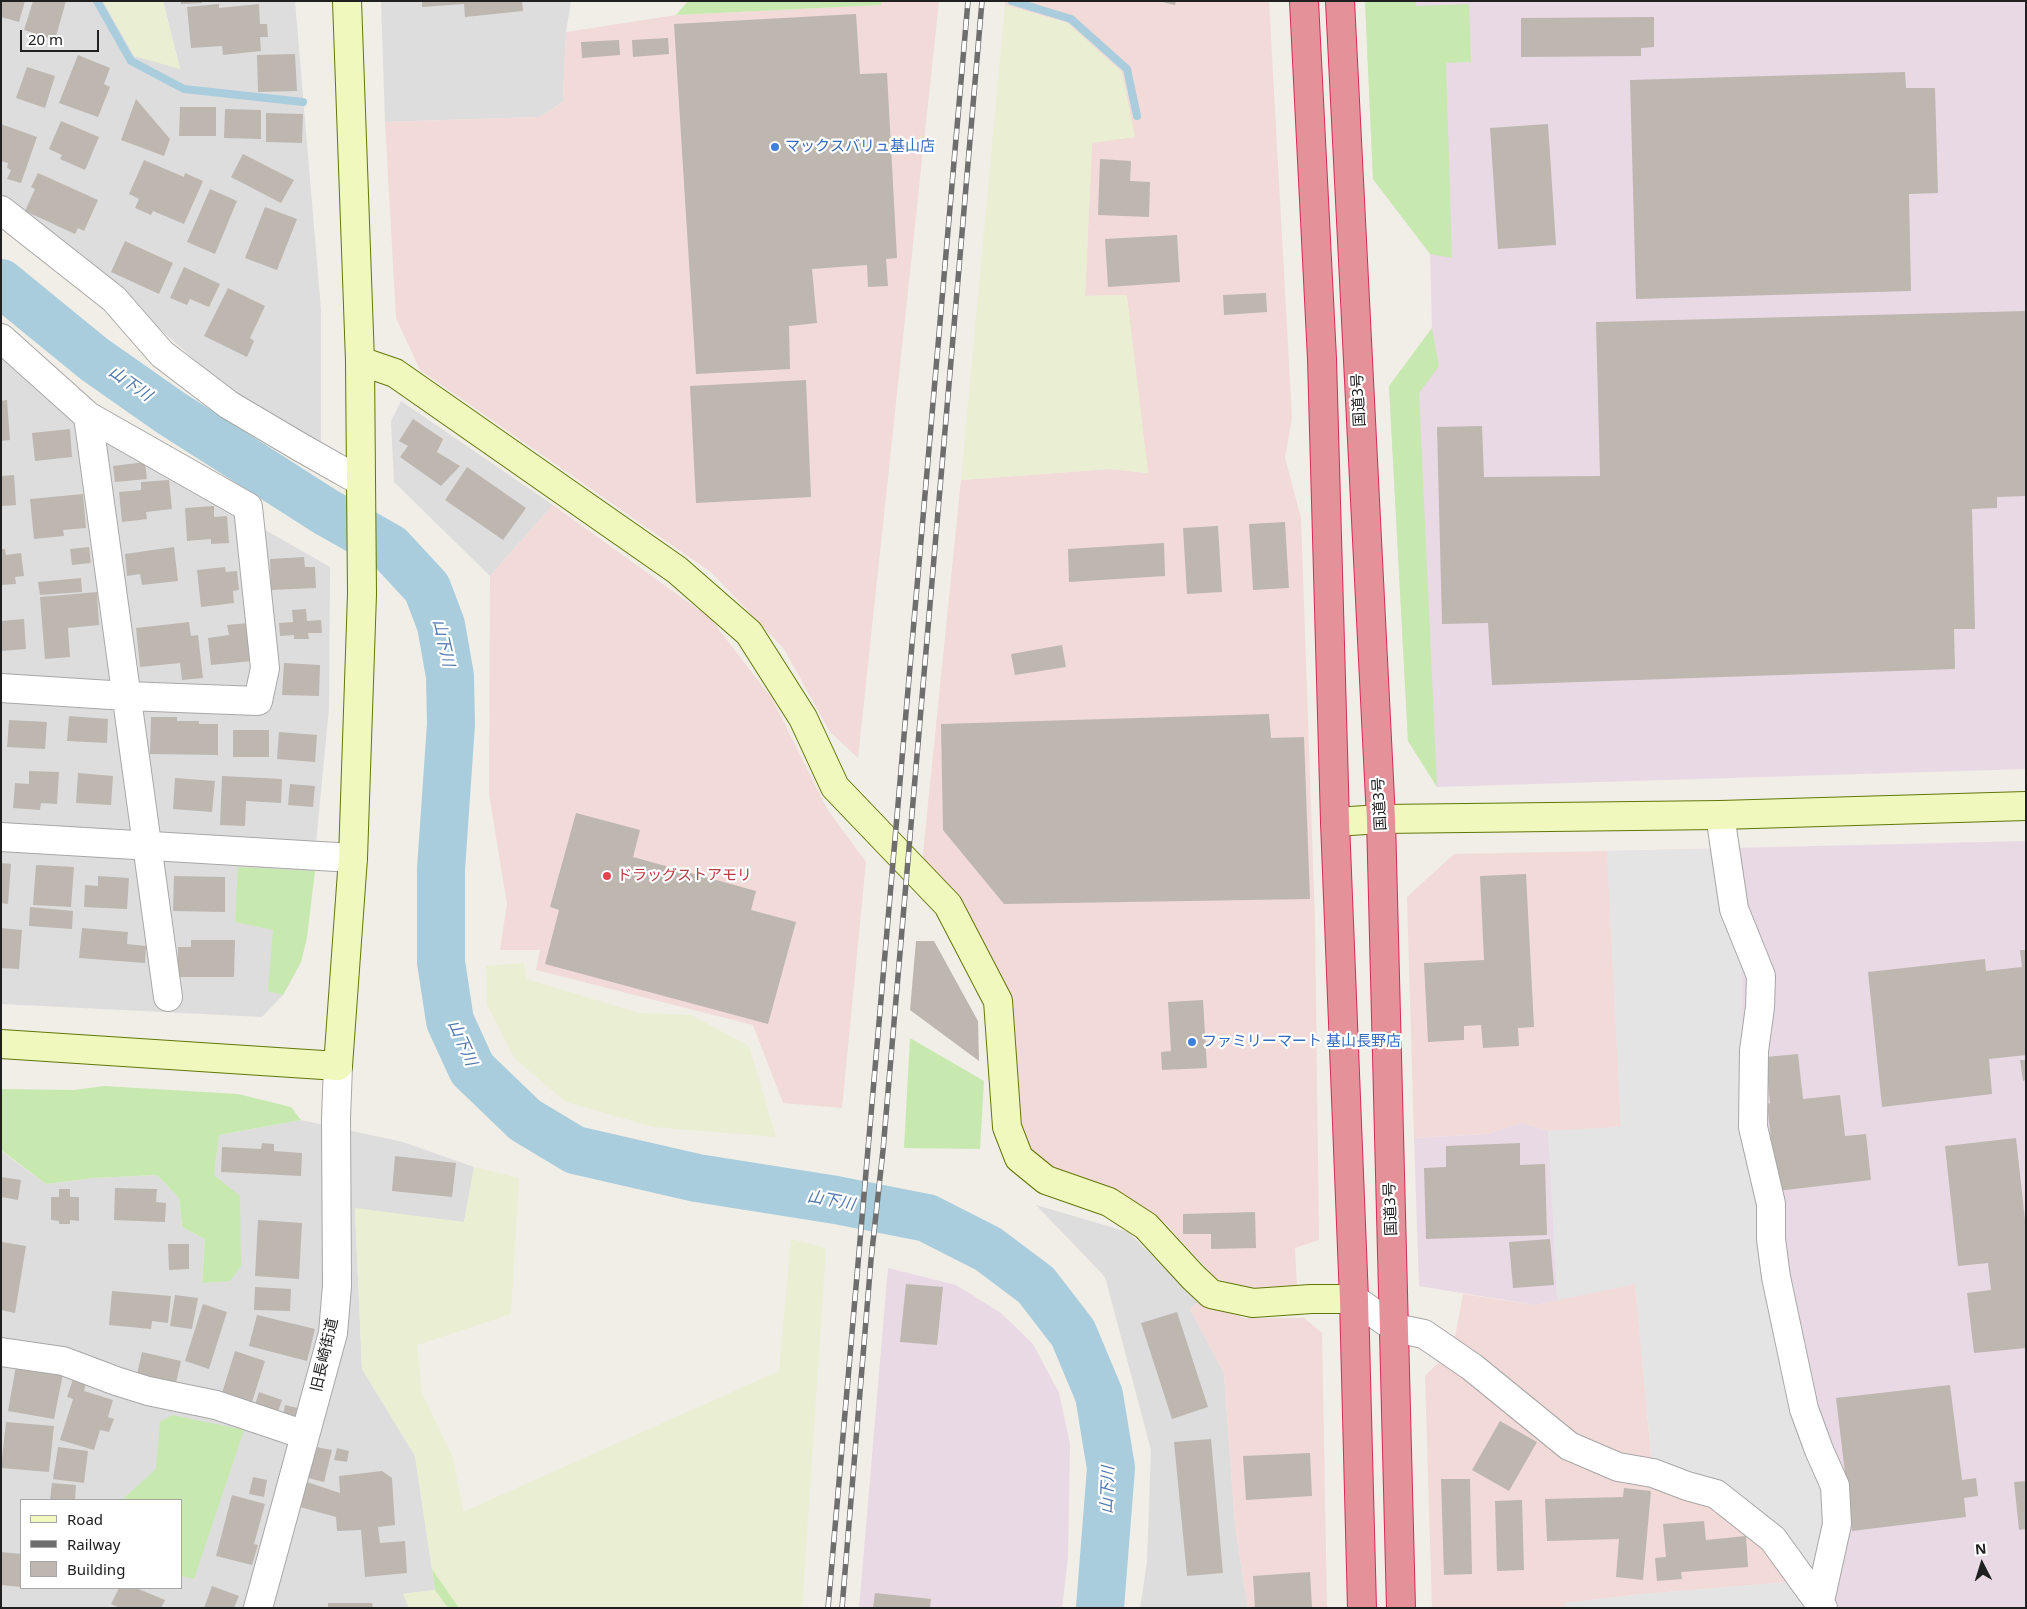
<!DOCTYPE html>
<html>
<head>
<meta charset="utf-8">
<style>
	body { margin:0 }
	#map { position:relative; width:2027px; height:1609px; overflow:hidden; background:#f1eee7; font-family:"Noto Sans",sans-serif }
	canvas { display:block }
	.frame { position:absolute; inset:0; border:2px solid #202020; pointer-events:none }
	.legend { position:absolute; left:20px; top:1499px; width:162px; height:90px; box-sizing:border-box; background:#fff; border:1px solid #a6a6a6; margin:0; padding:6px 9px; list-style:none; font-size:15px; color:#202020 }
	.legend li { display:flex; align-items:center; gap:10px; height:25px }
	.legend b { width:25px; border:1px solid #a6a6a6 }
	.north { position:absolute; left:1957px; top:1539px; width:50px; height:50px; -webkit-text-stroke:4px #fff; paint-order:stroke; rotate:355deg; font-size:14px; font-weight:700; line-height:20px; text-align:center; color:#202020 }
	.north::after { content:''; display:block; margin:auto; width:18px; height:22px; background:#202020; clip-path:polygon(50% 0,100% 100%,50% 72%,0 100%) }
	.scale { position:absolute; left:20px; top:30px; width:79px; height:22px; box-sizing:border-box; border:2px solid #202020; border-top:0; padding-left:6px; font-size:15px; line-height:18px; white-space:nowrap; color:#202020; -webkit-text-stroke:4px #fff; paint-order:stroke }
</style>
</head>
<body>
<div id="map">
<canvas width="2027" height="1609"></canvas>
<div class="frame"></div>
<ul class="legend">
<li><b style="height:6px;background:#f0f8bd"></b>Road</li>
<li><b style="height:6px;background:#6e6e6e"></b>Railway</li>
<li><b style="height:14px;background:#bdb7b0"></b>Building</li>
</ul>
<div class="north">N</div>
<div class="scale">20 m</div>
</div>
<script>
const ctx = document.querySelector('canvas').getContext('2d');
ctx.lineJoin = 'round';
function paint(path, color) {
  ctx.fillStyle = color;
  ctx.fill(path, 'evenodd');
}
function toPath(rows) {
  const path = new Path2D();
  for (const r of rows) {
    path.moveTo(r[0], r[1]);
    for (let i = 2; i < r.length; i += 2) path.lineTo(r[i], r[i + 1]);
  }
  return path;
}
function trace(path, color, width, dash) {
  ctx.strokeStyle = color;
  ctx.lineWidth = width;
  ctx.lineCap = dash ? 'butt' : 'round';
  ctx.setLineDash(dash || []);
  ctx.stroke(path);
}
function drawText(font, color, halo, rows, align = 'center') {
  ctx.font = font + ' "Noto Sans","Noto Sans JP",sans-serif';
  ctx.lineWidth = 4.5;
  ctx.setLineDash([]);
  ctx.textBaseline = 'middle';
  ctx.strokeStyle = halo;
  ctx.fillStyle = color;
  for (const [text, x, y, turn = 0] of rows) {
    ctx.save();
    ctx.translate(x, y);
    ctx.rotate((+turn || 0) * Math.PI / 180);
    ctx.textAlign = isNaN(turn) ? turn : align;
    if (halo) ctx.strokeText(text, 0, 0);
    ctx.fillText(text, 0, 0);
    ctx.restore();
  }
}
paint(toPath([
	[1,1,103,1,134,56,180,68,163,1,295,1,321,310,321,443,233,394,107,282,1,203],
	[381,1,571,1,566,32,563,102,539,117,385,122],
	[1,353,78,423,330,567,329,708,307,937,301,962,283,995,262,1017,1,1004],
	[401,401,553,505,490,576,394,482,391,421],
	[301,1120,403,1142,474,1167,464,1222,355,1209,362,1369,415,1456,435,1590,404,1594,409,1608,1,1608,1,1151,46,1184,93,1178,157,1175,179,1198,182,1227,205,1239,202,1282,240,1197,214,1175,219,1135],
	[21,1500,181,1500,181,1588,21,1588],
	[1036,1205,1128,1232,1199,1302,1190,1309,1224,1373,1235,1526,1248,1608,1140,1608,1147,1562,1151,1450,1105,1277]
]), '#dedddd');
paint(toPath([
	[882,1,939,1,858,758,830,732,784,649,712,573,420,370,396,318,385,122,539,117,563,102,566,32,676,15,881,5],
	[1005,1,1269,1,1292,418,1285,458,1301,518,1315,922,1319,1240,1295,1248,1297,1287,1252,1290,1215,1278,1166,1224,1127,1199,1042,1165,1023,1142,1012,1004,922,863,961,480,1110,469,1148,473,1126,295,1085,296,1092,142,1135,137,1068,23,1005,5],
	[553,505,710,618,773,700,827,809,866,862,842,1108,783,1103,753,1025,536,970,540,950,500,950,507,904,489,794,490,576],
	[1607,851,1621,1127,1548,1131,1522,1123,1488,1134,1414,1138,1407,897,1454,854],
	[1635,1284,1654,1487,1720,1511,1760,1540,1788,1582,1642,1594,1565,1603,1565,1608,1432,1608,1425,1376,1443,1358,1455,1337,1463,1294,1535,1305],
	[1199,1302,1244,1318,1304,1318,1322,1333,1327,1608,1248,1608,1235,1526,1224,1373,1190,1309]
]), '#f1dad7');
paint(toPath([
	[1365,1,2024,1,2026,12,2026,769,1437,787,1408,741,1389,386,1432,328,1430,254,1373,179],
	[2026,841,2026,1608,1831,1608,1778,1528,1721,1480,1652,1461,1635,1284,1535,1305,1419,1286,1414,1138,1488,1134,1522,1123,1548,1131,1621,1127,1607,851],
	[888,1268,956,1285,1001,1313,1033,1344,1059,1393,1070,1444,1068,1558,1062,1608,859,1608]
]), '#e9d9e5');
paint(toPath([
	[103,1,163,1,180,69,134,56],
	[1005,5,1068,23,1122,72,1135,137,1092,143,1085,296,1127,295,1148,473,1110,469,961,480],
	[524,963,526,979,639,1013,691,1015,749,1046,776,1137,653,1127,566,1102,515,1059,487,1004,486,966],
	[474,1167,519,1178,511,1314,417,1345,422,1393,453,1458,463,1512,779,1371,791,1239,826,1248,802,1608,459,1608,432,1569,415,1456,362,1369,355,1208,464,1222],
	[435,1590,448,1608,409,1608,403,1594]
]), '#eaeed3');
paint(toPath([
	[688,1,882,1,881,5,676,15],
	[1365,1,1416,1,1416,6,1469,4,1471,62,1446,63,1452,258,1430,254,1373,179],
	[1432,328,1439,366,1419,393,1437,787,1408,741,1389,386],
	[238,867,315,871,307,937,301,962,283,995,268,991,273,930,235,922],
	[910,1038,984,1081,980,1149,904,1148],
	[104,1086,238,1094,291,1107,301,1120,219,1135,214,1175,240,1196,241,1266,230,1281,202,1283,205,1239,182,1227,179,1198,157,1175,93,1178,46,1184,1,1150,1,1089,74,1090],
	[172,1415,244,1430,194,1579,181,1576,181,1500,122,1500,156,1469,160,1422],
	[432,1569,459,1608,448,1608,435,1590]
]), '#c7e9af');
paint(toPath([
	[1713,849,1719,908,1742,956,1741,1119,1764,1206,1796,1421,1824,1501,1814,1576,1778,1528,1721,1480,1652,1461,1635,1284,1557,1300,1548,1131,1621,1127,1607,851],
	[1788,1582,1805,1608,1565,1608,1565,1603,1642,1594]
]), '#e4e4e4');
trace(toPath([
	[97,1,131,61,184,89,303,102],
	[1012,1,1071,19,1127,69,1137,116]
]), '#a9cddd', 8);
trace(toPath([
	[1,283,94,359,171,413,326,512,390,548,427,588,441,625,450,676,451,724,441,869,441,962,450,1021,472,1069,525,1120,575,1150,697,1178,836,1200,927,1218,988,1249,1036,1285,1073,1333,1099,1395,1111,1468,1100,1608]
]), '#a9cddd', 48);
paint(toPath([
	[1,1,25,1,19,22,1,17],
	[33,1,66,1,55,40,24,30],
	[181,1,202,1,202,3,181,4],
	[422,1,522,1,523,11,465,17,464,4,422,7],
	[1158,1,1176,1,1175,5],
	[219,4,219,8,259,4,260,24,267,24,268,37,260,37,261,51,223,55,222,46,191,48,187,7],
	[856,14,860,74,887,73,897,258,886,259,888,286,868,287,867,265,812,269,817,323,789,326,790,369,696,374,674,24],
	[1654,17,1654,47,1641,48,1641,56,1521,57,1521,18],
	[668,38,669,54,633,57,632,40],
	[619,40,620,55,582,58,581,42],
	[295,54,297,91,258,92,257,55],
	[78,55,110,68,104,84,110,87,98,117,59,103],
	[27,67,55,76,45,108,16,98],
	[1905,72,1906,88,1935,88,1938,193,1909,194,1911,291,1636,299,1630,80],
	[136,99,170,139,164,156,121,140],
	[180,107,216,107,216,136,179,136],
	[225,109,261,110,261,139,224,138],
	[266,113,303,114,302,143,266,142],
	[61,121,99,137,85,170,60,159,62,155,49,149],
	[1,124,37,137,21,183,7,179,11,170,7,168,8,163,1,161],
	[1548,124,1556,245,1498,249,1490,128],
	[243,154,294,180,281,203,231,177],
	[1100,159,1131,161,1130,181,1150,182,1149,217,1098,215],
	[144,160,184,177,185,173,203,181,184,224,153,211,151,215,135,208,139,199,129,194],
	[38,173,98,200,84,231,78,228,75,234,25,211,35,189,31,187],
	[210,189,237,201,215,254,187,242],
	[265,207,297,219,277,270,245,258],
	[1177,235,1180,282,1108,287,1105,239],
	[125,241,173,263,159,294,111,272],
	[184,267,220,284,209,307,190,299,187,305,170,298],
	[228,288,265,306,250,338,254,341,247,357,204,336],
	[1266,293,1267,312,1224,315,1223,295],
	[2026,311,2026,496,1997,497,1997,508,1972,509,1975,629,1954,629,1955,669,1492,685,1488,623,1442,624,1437,427,1482,426,1484,477,1600,476,1596,322],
	[806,380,811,497,696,503,690,386],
	[7,400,10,440,1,441,1,401],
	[413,419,443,439,437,452,460,466,441,486,400,457,408,446,399,441],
	[70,429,72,457,35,461,32,433],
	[145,462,147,479,115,482,113,466],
	[467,467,526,508,503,540,445,500],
	[14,475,16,505,1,506,1,476],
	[169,480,172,509,146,512,147,519,122,522,119,492,141,490,141,482],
	[83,494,86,528,63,530,64,536,34,539,30,499],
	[214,506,214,517,227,516,229,543,211,544,211,539,187,541,185,508],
	[1285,522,1289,588,1253,590,1249,524],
	[1218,526,1222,592,1187,594,1183,528],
	[1164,543,1165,576,1069,582,1068,549],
	[89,547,91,563,72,565,70,549],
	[174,547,178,581,142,585,140,574,127,576,125,554],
	[1,549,5,549,6,555,21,553,24,576,15,577,16,584,1,585],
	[304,557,305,567,315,567,316,588,271,590,270,559],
	[225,567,226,572,237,571,239,590,233,591,234,603,201,607,197,570],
	[81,578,82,592,40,595,38,582],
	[97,592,99,625,68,628,70,657,45,659,40,597],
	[306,609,307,621,321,620,322,633,308,633,309,639,294,639,294,635,280,636,279,623,293,622,292,610],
	[24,619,26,649,1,651,1,621],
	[189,622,191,636,198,635,203,678,182,680,180,663,140,667,136,628],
	[248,623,252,661,211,665,208,638,229,635,227,625],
	[1062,645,1066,667,1015,675,1011,654],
	[284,663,320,665,319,696,282,695],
	[1269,714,1271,738,1304,737,1310,899,1004,904,943,830,941,724],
	[69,716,108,719,107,743,67,741],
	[151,717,177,717,177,721,199,721,199,724,218,724,218,755,150,754],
	[9,720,47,722,45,749,7,747],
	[233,730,269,730,269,757,233,757],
	[279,732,317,735,315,762,277,759],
	[29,771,59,772,57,804,41,803,40,810,13,808,15,783,29,784],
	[78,773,113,776,111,805,76,803],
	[222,776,282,779,281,803,246,801,245,826,220,825],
	[175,778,215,781,212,812,173,809],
	[290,784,315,786,313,807,288,805],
	[576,813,640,830,633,857,756,891,751,910,796,922,768,1024,545,964,559,910,550,907],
	[1,863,11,864,8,904,1,903],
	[36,865,74,867,71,907,33,905],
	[1526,874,1534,1027,1518,1028,1519,1046,1483,1048,1481,1025,1464,1026,1464,1040,1428,1042,1424,963,1484,960,1480,876],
	[98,876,129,878,127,909,84,907,85,885,98,886],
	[174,876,225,877,225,912,173,911],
	[30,907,73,911,72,929,29,926],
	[1,928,22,930,19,969,1,968],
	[82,928,128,932,127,944,146,946,145,963,79,958],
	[191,940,235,940,234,977,178,977,178,947,191,947],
	[916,941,934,941,978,1021,979,1061,910,1010],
	[2020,950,2026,950,2026,1055,1989,1059,1992,1094,1882,1107,1868,972,1985,959,1986,971,2022,967],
	[1203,1000,1207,1068,1162,1070,1161,1052,1171,1051,1168,1002],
	[1798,1054,1803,1099,1840,1095,1845,1136,1866,1134,1871,1180,1777,1191,1767,1104,1770,1103,1765,1057],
	[2020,1060,2026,1060,2026,1080,2023,1081],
	[2016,1138,2026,1229,2026,1348,1974,1353,1967,1293,1991,1290,1988,1263,1958,1266,1945,1146],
	[262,1143,274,1144,274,1151,302,1153,301,1176,221,1172,222,1147,261,1149],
	[1520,1143,1520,1165,1545,1164,1547,1235,1426,1239,1424,1168,1446,1167,1446,1146],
	[395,1156,456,1163,452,1197,392,1191],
	[1,1177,21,1180,18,1200,1,1197],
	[115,1188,157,1189,156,1202,166,1203,165,1222,114,1220],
	[59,1189,70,1189,70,1197,79,1197,79,1221,70,1220,70,1224,59,1224,59,1221,51,1220,51,1197,59,1197],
	[1255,1212,1256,1248,1211,1249,1211,1234,1183,1234,1183,1214],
	[258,1220,302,1223,299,1279,255,1276],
	[1550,1239,1554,1285,1513,1288,1509,1242],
	[2,1242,26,1246,15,1313,1,1310],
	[168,1244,189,1244,189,1269,169,1270],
	[906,1284,943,1287,937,1345,900,1342],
	[255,1287,291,1289,290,1311,254,1310],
	[112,1291,171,1296,168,1323,152,1321,151,1329,109,1325],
	[175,1295,198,1298,192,1329,170,1326],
	[203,1304,227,1312,209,1369,185,1361],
	[1177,1312,1208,1407,1172,1419,1141,1323],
	[257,1315,315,1329,307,1361,249,1346],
	[235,1351,265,1361,252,1402,222,1393],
	[142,1352,181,1361,175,1387,136,1379],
	[16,1366,63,1374,54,1419,8,1411],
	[73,1379,86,1383,84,1391,113,1400,108,1417,114,1419,109,1432,100,1430,94,1450,60,1440,73,1399,67,1397],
	[1950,1385,1962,1480,1976,1478,1978,1496,1964,1498,1966,1517,1852,1531,1836,1398],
	[259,1392,282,1400,278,1412,255,1405],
	[285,1405,302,1409,299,1420,283,1415],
	[1500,1421,1537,1442,1509,1491,1472,1470],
	[6,1422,54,1426,49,1472,1,1468],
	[1211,1439,1223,1573,1187,1576,1174,1442],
	[58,1447,88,1451,84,1483,53,1479],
	[316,1447,332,1450,324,1482,308,1478],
	[337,1448,349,1451,347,1462,334,1460],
	[1310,1453,1312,1496,1246,1500,1243,1456],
	[382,1471,392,1478,395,1525,378,1527,380,1543,405,1541,407,1573,365,1577,361,1530,337,1531,336,1517,300,1507,307,1482,340,1493,339,1476],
	[253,1477,267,1480,264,1497,249,1494],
	[1441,1479,1470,1479,1472,1574,1444,1575],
	[2026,1481,2026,1529,2019,1530,2014,1482],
	[52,1483,76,1485,75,1500,50,1500],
	[1624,1488,1651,1491,1643,1580,1616,1577,1619,1539,1547,1541,1545,1499,1623,1497],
	[232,1495,265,1504,254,1544,258,1545,252,1565,216,1556],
	[1522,1500,1524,1570,1497,1571,1495,1501],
	[1704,1521,1706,1540,1746,1536,1748,1567,1681,1572,1682,1579,1657,1581,1655,1558,1666,1557,1663,1524],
	[1,1552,21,1554,21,1587,1,1585],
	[1310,1572,1312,1608,1255,1608,1253,1576],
	[212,1586,239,1596,234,1608,204,1608],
	[119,1588,136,1588,165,1600,161,1608,120,1608,111,1604],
	[875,1593,931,1599,930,1608,873,1608],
	[328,1603,372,1603,373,1608,328,1608]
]), '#bdb7b0');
const street = toPath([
	[1,210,114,299,162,354,229,405,300,447,360,481],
	[1,338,88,416,168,997],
	[1,688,126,696,258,701,265,668,248,507,88,416],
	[1720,815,1734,909,1761,976,1760,1007,1754,1051,1753,1127,1771,1204,1771,1239,1776,1277,1804,1409,1819,1450,1835,1486,1837,1524,1820,1601],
	[1,837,353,858],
	[1354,1299,1395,1328,1424,1334,1472,1367,1569,1446,1618,1467,1653,1473,1687,1486,1716,1494,1773,1539,1823,1608],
	[1,1352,63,1361,116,1381,148,1391,216,1405,305,1435],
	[258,1608,333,1333,337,1286,336,1118,338,1066]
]);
const secondary = toPath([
	[360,361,395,373,677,570,749,633,803,718,835,787,948,905,998,1001,1007,1127,1019,1158,1046,1180,1109,1202,1146,1226,1193,1277,1211,1294,1253,1303,1311,1299,1354,1299],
	[1335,822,1381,819,1720,815,2026,806],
	[1,1044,338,1066,353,858,362,594,360,361,347,1]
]);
const highway = toPath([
	[1304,1,1322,359,1335,822,1354,1299,1362,1608],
	[1340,1,1381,819,1401,1608]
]);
trace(street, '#a7a7a7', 30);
trace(secondary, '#627708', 30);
trace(highway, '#d72b58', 30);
trace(street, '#fff', 28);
trace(secondary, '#f0f8bd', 28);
trace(highway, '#e5919a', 28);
const rail = toPath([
	[828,1608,968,1],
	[842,1608,871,1260,883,1150,982,1]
]);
trace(rail, '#6e6e6e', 5.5);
trace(rail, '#fff', 4, [11]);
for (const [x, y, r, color] of [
	[775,147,5,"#3f7fe0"],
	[607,876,5,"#e0444e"],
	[1192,1042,5,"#3f7fe0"]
]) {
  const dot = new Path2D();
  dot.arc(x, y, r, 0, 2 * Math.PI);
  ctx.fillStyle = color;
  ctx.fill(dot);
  trace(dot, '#fff', 2);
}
drawText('15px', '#366cbe', '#fff', [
	["マックスバリュ基山店",785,147],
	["ファミリーマート 基山長野店",1202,1042]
], 'left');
drawText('15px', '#202020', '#fff', [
	["国道3号",1359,400,-93],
	["国道3号",1380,804,-93],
	["国道3号",1391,1209,-92],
	["旧長崎街道",325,1355,-77]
]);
drawText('15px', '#be3a42', '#fff', [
	["ドラッグストアモリ",617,876]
], 'left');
drawText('italic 16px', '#4e76af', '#fff', [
	["山下川",130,384,35],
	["山下川",443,643,77],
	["山下川",462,1043,66],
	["山下川",831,1201,10],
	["山下川",1108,1490,-88]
]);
</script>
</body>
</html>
